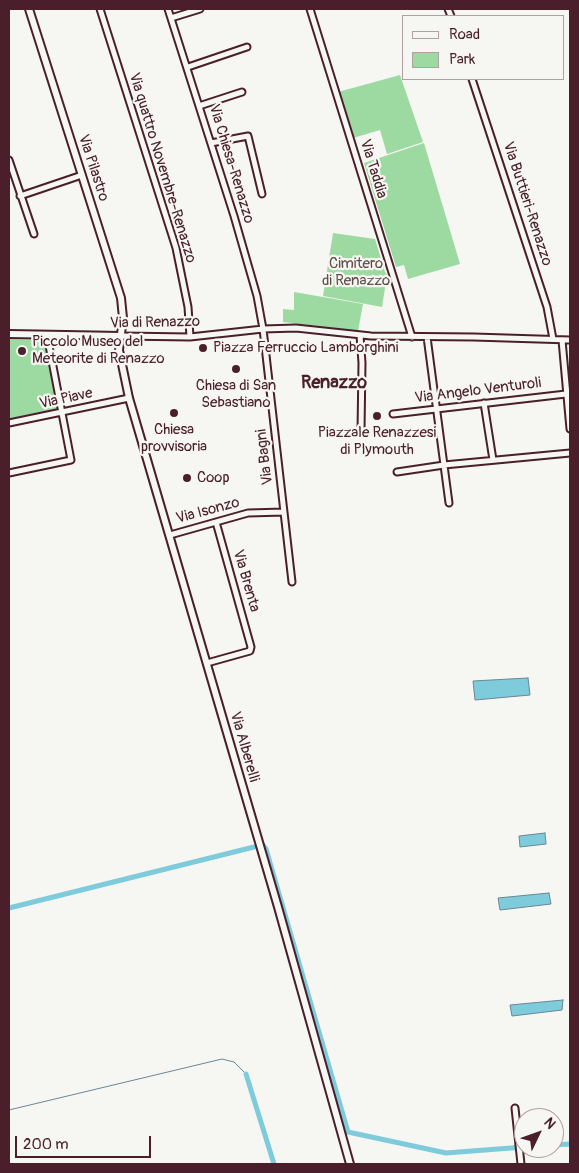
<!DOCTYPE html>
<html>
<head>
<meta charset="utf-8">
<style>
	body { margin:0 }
	#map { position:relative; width:579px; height:1173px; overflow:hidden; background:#f6f6f2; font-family:Pangolin,sans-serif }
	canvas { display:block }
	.frame { position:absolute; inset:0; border:10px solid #4a1f2b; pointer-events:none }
	.legend { position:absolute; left:402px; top:15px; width:162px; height:65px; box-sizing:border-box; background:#f6f6f2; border:1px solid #b1a0a2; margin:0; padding:6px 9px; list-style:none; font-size:15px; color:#4a1f2b }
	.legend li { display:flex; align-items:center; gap:10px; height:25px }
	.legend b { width:25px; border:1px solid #b1a0a2 }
	.north { position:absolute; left:514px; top:1108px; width:50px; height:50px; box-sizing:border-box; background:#f6f6f2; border:1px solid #b1a0a2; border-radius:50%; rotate:48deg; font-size:14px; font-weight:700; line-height:20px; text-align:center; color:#4a1f2b }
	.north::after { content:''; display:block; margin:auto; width:18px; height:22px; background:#4a1f2b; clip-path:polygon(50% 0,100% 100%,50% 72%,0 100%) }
	.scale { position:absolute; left:15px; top:1136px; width:136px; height:22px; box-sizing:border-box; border:2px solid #4a1f2b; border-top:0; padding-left:6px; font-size:15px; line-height:18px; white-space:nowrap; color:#4a1f2b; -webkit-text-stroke:4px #f6f6f2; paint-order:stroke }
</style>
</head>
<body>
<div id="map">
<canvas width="579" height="1173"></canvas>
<div class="frame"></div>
<ul class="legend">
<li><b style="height:6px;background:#f6f6f2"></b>Road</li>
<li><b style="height:14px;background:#9ddaa2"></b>Park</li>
</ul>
<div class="north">N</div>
<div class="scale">200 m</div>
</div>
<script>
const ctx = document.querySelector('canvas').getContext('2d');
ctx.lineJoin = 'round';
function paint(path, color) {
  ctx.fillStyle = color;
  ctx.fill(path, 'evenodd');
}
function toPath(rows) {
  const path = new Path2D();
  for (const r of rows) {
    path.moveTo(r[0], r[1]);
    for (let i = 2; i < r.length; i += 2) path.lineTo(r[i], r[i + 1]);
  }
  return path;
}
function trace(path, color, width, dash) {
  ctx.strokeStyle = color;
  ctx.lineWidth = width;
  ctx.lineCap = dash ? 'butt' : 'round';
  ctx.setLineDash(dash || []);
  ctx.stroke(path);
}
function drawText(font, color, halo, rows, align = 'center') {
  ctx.font = font + ' Pangolin,sans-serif';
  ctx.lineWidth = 4.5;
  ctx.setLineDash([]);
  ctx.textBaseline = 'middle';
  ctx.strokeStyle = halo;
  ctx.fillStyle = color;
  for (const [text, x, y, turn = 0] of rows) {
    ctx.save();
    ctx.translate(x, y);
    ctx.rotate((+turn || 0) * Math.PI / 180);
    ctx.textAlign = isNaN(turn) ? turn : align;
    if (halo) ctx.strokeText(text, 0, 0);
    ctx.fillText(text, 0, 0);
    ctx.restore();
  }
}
paint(toPath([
	[400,75,423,142,387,154,380,130,353,138,338,92],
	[424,143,460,264,408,279,404,265,396,267,364,163],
	[333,233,375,239,385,272,387,275,382,307,323,296],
	[294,292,363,304,358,331,283,322,283,309,294,310],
	[9,339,45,340,58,409,9,420]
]), '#9ddaa2');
const water = toPath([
	[528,678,530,695,475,700,473,681,528,678],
	[545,833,546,844,520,847,519,836,545,833],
	[549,893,551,904,500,910,498,898,549,893],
	[563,1000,562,1010,512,1016,510,1005,563,1000]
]);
paint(water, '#7eccdb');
trace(water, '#698795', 1);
trace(toPath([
	[9,1110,222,1059,234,1062,246,1074]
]), '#698795', 1);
trace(toPath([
	[263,845,266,849,348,1132,446,1153,524,1147],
	[9,908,254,847],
	[246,1074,274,1164],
	[554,1145,570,1144]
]), '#7eccdb', 5);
const minor = toPath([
	[100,9,176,248,188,307,190,337],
	[168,9,234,216,257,296,263,329,292,582],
	[310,9,412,337],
	[448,9,451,16],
	[171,18,200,9],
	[188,67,247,47],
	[472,79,547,307,553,339],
	[199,106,242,92],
	[211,143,248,136,262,194],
	[9,160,34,234],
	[20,196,82,175],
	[360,335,362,363,361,431],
	[121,336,190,337,263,329,296,328,371,336,474,337,570,340],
	[427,337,449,503],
	[562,340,570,429],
	[484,403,493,460],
	[393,414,566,394],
	[9,423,129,398],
	[397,472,444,465,570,453],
	[9,473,71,460,47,335],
	[170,535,248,513,284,512],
	[207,663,250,651,251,647,216,522],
	[515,1108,521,1164]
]);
const tertiary = toPath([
	[29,9,121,298,123,318,119,350,129,398,278,907,350,1164],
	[9,334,121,336]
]);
trace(minor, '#4a1f2b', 9);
trace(tertiary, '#4a1f2b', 10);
trace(minor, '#f6f6f2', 5);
trace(tertiary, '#f6f6f2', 6);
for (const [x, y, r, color] of [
	[203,348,5,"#4a1f2b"],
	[22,351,5,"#4a1f2b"],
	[236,369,5,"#4a1f2b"],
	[174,413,5,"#4a1f2b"],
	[377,416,5,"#4a1f2b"],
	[187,478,5,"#4a1f2b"]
]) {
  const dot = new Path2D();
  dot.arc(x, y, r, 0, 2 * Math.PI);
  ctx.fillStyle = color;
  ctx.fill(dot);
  trace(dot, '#f6f6f2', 2);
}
drawText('15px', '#4a1f2b', '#f6f6f2', [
	["Via Chiesa-Renazzo",231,164,73],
	["Via Pilastro",93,168,72],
	["Via quattro Novembre-Renazzo",162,168,73],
	["Via Taddia",373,169,73],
	["Via Buttieri-Renazzo",527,204,72],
	["Via di Renazzo",155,323,-1],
	["Via Angelo Venturoli",478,391,-7],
	["Via Piave",66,399,-12],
	["Via Bagni",265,457,-97],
	["Via Isonzo",208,511,-15],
	["Via Brenta",246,581,74],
	["Via Alberelli",244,747,74]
]);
drawText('15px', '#5f4e49', '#f6f6f2', [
	["Cimitero",356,264],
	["di Renazzo",356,281]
]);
drawText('15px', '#4a1f2b', '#f6f6f2', [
	["Piccolo Museo del",32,342],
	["Meteorite di Renazzo",32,359],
	["Piazza Ferruccio Lamborghini",213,348],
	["Chiesa di San",236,386,"center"],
	["Sebastiano",236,403,"center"],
	["Chiesa",174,430,"center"],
	["provvisoria",174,447,"center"],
	["Piazzale Renazzesi",377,433,"center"],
	["di Plymouth",377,450,"center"],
	["Coop",197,478]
], 'left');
drawText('bold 18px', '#4a1f2b', '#f6f6f2', [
	["Renazzo",334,383]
]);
</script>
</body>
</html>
